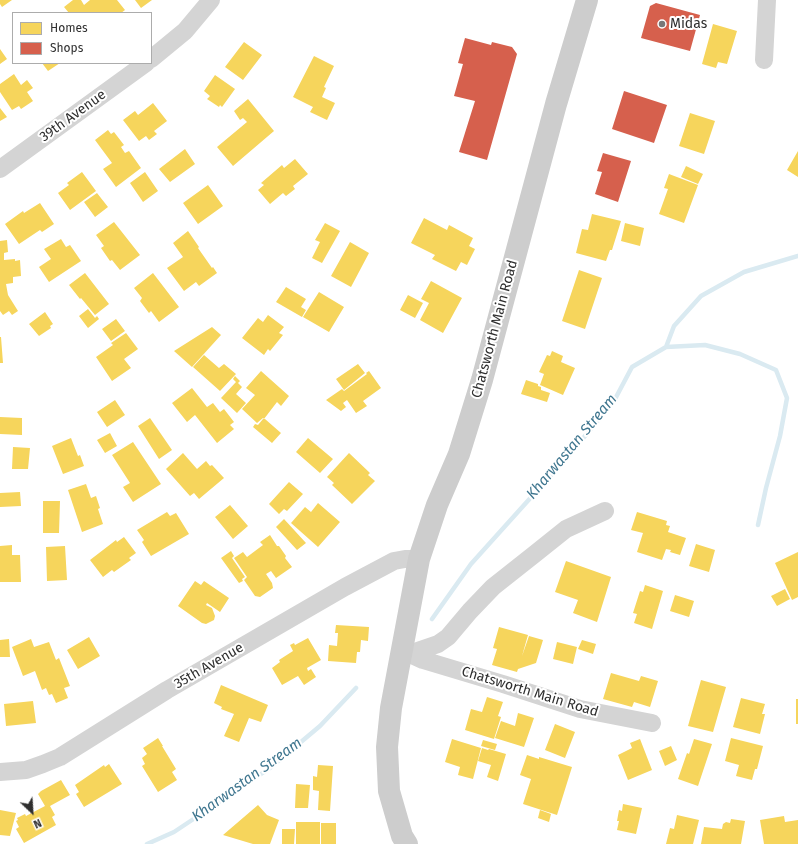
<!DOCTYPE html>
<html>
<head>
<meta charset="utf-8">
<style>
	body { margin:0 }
	#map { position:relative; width:798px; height:844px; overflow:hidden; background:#fff; font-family:"Fira Sans",sans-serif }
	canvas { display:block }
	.legend { position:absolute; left:12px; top:12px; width:140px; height:52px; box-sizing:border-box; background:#fff; border:1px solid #acacac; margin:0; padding:5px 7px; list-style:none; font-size:12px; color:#2f2f2f }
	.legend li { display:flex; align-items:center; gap:8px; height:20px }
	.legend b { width:20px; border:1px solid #acacac }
	.north { position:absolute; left:12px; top:792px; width:40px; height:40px; -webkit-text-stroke:3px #fff; paint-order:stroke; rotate:155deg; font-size:11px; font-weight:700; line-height:16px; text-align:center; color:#2f2f2f }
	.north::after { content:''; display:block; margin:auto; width:14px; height:18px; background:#2f2f2f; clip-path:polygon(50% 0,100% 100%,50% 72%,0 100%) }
</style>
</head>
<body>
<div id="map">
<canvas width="798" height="844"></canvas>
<ul class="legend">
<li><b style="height:11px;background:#f6d55c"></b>Homes</li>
<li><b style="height:11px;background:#d6604d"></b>Shops</li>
</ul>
<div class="north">N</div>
</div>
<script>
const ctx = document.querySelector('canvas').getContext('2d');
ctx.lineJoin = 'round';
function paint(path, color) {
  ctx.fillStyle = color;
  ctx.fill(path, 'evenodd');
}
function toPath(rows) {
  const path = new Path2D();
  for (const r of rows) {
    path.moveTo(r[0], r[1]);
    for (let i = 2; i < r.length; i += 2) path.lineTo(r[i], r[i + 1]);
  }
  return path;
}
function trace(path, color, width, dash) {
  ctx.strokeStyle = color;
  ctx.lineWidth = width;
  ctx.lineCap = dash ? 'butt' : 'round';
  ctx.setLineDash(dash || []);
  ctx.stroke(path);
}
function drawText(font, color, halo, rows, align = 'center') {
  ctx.font = font + ' "Fira Sans",sans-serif';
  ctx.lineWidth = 4;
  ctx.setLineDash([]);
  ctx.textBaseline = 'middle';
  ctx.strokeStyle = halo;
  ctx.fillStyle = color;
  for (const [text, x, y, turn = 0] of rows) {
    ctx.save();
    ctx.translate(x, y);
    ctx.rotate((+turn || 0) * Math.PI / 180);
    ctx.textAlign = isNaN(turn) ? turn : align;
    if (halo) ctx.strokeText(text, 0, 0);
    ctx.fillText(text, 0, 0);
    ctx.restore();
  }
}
paint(toPath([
	[0,0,12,0,2,7,0,4],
	[73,0,81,0,84,5,90,0,117,0,125,10,121,13,69,13,64,7],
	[135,0,152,0,141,8],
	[713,24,737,31,727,64,718,62,716,68,702,64],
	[244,42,262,55,243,80,225,67],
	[0,49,7,59,0,64],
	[314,56,334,66,324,87,326,88,322,97,335,103,327,120,310,112,313,107,293,97],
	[42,63,60,63,48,71],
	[14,74,21,85,27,80,33,88,27,92,33,101,21,109,19,106,12,110,0,92,0,84],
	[215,75,235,89,222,107,220,105,219,107,207,99,210,96,204,91],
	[248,99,274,131,233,166,217,147,247,122,243,118,240,120,234,111],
	[153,103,167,121,154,131,157,134,149,140,146,136,139,141,123,120,135,111,138,115],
	[0,108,7,117,0,121],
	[690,113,715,121,704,154,679,146],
	[108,130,111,134,114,132,124,145,121,147,125,153,129,151,141,168,116,187,103,169,112,163,95,140],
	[185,149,195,164,170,182,159,169],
	[798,151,798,177,787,170],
	[295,159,308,174,293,186,295,189,286,196,283,193,270,204,258,190,264,185,261,183,282,165,284,168],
	[686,166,703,174,698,184,681,177],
	[82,172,96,191,70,210,58,193,69,185,67,183],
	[145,172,158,191,143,202,130,183],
	[669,174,698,185,684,223,659,214,668,189,664,188],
	[208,185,223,206,198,224,183,203],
	[97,193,108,207,95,217,84,202],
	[40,203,54,224,42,232,40,230,19,244,5,224,23,211,24,213],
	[592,214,621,221,612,250,610,250,606,261,576,253,582,229,588,230],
	[424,218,447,230,449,225,473,238,469,246,475,249,467,265,461,262,456,271,432,259,435,255,411,243],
	[114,222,140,255,120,270,112,260,110,261,101,248,104,246,96,235],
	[325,223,340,231,322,263,312,258,320,242,315,240],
	[625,223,644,228,640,246,621,241],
	[188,231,199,247,198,248,212,268,213,267,217,273,199,286,196,282,184,291,167,268,183,257,173,243],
	[61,239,66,247,70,245,81,261,49,282,39,267,51,259,44,249],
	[7,240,8,252,4,253,4,260,15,259,15,261,20,260,21,276,13,277,13,283,6,284,8,295,18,311,12,315,9,311,3,315,0,311,0,241],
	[350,242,369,253,351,287,331,276],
	[579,270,602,278,585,329,562,321],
	[85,273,109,304,95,315,81,298,80,299,69,285],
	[153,273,179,307,159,322,151,311,149,313,140,301,142,298,134,288],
	[431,281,462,298,443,333,420,320,429,303,421,299],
	[286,287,306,299,301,307,306,310,302,317,276,302],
	[319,292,344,307,329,332,303,317],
	[408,295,423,303,415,318,400,310],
	[88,309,95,318,97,316,99,319,88,328,79,316],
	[45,312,53,324,50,326,51,328,39,336,29,324],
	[268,315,284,327,279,333,283,335,270,351,268,349,264,355,242,338,258,318,263,322],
	[116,319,125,331,111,341,102,329],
	[212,327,221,335,192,367,174,351],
	[126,333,138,349,124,359,131,368,112,381,96,357,113,345,111,343],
	[0,337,1,337,3,363,0,363],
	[552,351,563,356,561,362,575,368,563,395,540,385,544,374,539,372,547,355,550,356],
	[204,355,219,368,224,364,236,374,220,391,193,367],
	[358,364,365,373,344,390,336,379],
	[261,371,289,396,281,406,277,402,264,419,263,418,257,423,242,409,255,395,246,388],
	[369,371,381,388,363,401,367,406,356,413,347,400,343,403,346,407,341,411,326,400,342,389,344,391,367,374,366,373],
	[235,376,240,381,238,383,242,387,236,394,246,403,237,413,221,398,236,382,233,379],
	[526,380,538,384,538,386,541,387,541,390,550,393,547,402,521,394],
	[192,388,207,407,213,403,220,412,224,409,234,422,230,425,234,429,217,443,195,415,187,422,172,403],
	[115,400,125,415,107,427,97,412],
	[0,417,22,418,22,435,0,434],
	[150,418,172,450,159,459,138,426],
	[263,419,265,419,281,433,272,443,253,427,255,424,258,425],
	[110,433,117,446,105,453,97,440],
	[71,438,78,456,80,455,84,466,63,474,52,446],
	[308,438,333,459,320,473,296,452],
	[133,442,161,484,133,502,123,487,130,483,112,455],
	[13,447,30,448,28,469,12,469],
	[183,453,197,469,206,461,210,466,212,465,224,478,199,499,194,493,190,496,166,469],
	[349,453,370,473,368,475,375,481,352,504,332,485,334,483,327,477],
	[289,482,303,494,287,511,284,509,279,514,269,504],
	[86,484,91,498,96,496,100,508,98,509,103,524,82,532,68,490],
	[20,492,21,506,0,507,0,493],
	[43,501,60,501,59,533,43,533],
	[318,503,340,522,318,547,291,523,305,507,311,512],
	[230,505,248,526,233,539,215,517],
	[167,512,170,516,176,513,189,534,151,556,142,542,144,540,137,530],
	[637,512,667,521,666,525,670,526,668,532,686,538,680,555,670,552,671,550,666,549,662,560,637,552,643,533,631,530],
	[284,519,306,543,297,550,276,527],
	[270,535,277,546,279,546,286,556,285,558,292,567,276,578,271,571,266,574,272,583,273,588,260,597,255,596,244,580,247,577,234,558,243,552,247,557,263,545,260,542],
	[124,537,136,553,129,558,131,560,114,572,112,570,103,577,90,560,116,540,117,542],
	[696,544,715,550,709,572,689,566],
	[12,545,12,555,20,555,21,582,0,582,0,546],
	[65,546,67,580,47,581,46,547],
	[231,551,234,556,232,558,245,577,242,579,243,581,239,583,221,558],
	[798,552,798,597,792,600,775,563],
	[566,561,611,577,597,622,573,613,578,600,555,592],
	[195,581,201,585,204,581,229,598,220,612,207,603,206,605,212,608,215,616,214,620,206,624,202,623,178,606],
	[645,585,663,591,652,629,634,623,637,614,633,613,640,591,643,592],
	[785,589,790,599,777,606,771,596],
	[675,595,694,601,689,617,670,611],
	[336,625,369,627,368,641,361,640,360,652,357,652,356,663,328,661,329,645,337,646,338,633,335,633],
	[499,627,528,635,522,656,529,636,543,640,536,663,518,669,517,672,492,665,497,649,493,648],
	[89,637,100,656,78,669,67,650],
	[308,638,321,660,307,668,308,671,311,669,316,677,304,685,298,676,282,685,272,668,280,662,279,660,293,651,290,645,294,643,295,645],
	[9,639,10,657,0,657,0,640],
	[31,639,34,647,49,642,56,660,59,658,70,686,64,688,68,698,56,703,52,694,49,695,46,688,42,690,35,671,23,676,12,647],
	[582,640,596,644,593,654,578,649],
	[557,642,577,647,573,664,553,659],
	[611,673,639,681,641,676,658,681,650,707,634,702,632,707,603,699],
	[701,680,726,687,713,732,688,726],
	[221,685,268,705,261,722,249,718,239,742,224,736,234,714,221,709,222,707,214,703],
	[487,697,503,702,498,716,501,717,494,739,465,730,471,709,482,712],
	[741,698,765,704,762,714,765,714,760,734,733,727],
	[796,699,798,699,798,724,796,724],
	[33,701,36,723,6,726,4,704],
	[518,713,534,718,524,747,495,738,501,721,515,726],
	[555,724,575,732,565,758,545,750],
	[158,738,163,746,162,746,176,769,172,772,177,780,158,792,142,766,145,764,142,758,147,754,143,748],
	[731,738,763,746,757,769,755,769,752,780,736,776,739,765,725,761],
	[452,739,481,748,473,779,458,775,460,767,445,762],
	[640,739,652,770,628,780,618,755,632,748,630,743],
	[694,739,712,744,698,786,678,779,687,753,689,754],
	[483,740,497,744,495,750,481,746],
	[671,746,677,760,665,766,659,751],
	[482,748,488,750,489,749,506,754,498,781,487,777,491,765,478,761],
	[527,755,539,759,539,757,572,767,557,815,523,804,531,779,520,775],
	[109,764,122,784,84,807,76,794,79,792,75,785,104,765,105,767],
	[318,765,333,766,330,811,318,810,319,791,313,790,313,776,317,777],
	[61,780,70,795,50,806,55,815,52,817,56,825,24,843,16,829,19,827,16,821,18,820,17,818,25,814,26,816,45,806,38,794,41,791],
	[296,784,310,785,308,808,295,808],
	[623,804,642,808,636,834,617,830,619,821,617,821,619,810,622,811],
	[258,805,267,815,279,820,270,844,253,844,223,835],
	[0,810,16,813,10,836,0,835],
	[540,810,551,814,549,822,538,818],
	[677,815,699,820,693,844,666,844,670,828,674,829],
	[784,816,785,822,798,820,798,844,764,844,760,820],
	[731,819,745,821,741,844,701,844,704,827,722,829,723,824,726,822,730,823],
	[296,822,320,822,320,844,296,844],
	[321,823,336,823,336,844,321,844],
	[282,829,295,829,294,844,282,844]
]), '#f6d55c');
paint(toPath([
	[656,3,700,15,690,51,641,38,650,6],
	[465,38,491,45,492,42,512,47,517,54,487,160,459,152,475,101,454,96,463,64,458,63],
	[624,91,667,105,654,143,612,129],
	[603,153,631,161,618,202,595,194,602,172,597,171]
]), '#d6604d');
trace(toPath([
	[666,347,674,326,701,296,744,272,798,256],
	[432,619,471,564,570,454,614,401,632,367,666,347,705,345,740,354,776,370,787,398,780,436,766,488,758,525],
	[147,844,174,832,270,768,320,726,356,688]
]), '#daeaf1', 4.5);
trace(toPath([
	[151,59,185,31,211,0],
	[764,60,767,0],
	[0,169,146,63],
	[410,654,423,660,503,684,580,709,652,723],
	[400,657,438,644,448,637,470,611,493,587,536,553,566,529,605,511],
	[0,772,26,770,43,764,60,757,167,690,345,587,394,561,405,559,419,559]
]), '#d4d4d4', 18);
trace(toPath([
	[407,844,402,836,389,791,387,747,391,708,419,559,437,505,459,454,482,380,556,104,587,0]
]), '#cdcdcd', 22);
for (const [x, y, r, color] of [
	[662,24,4,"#787878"]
]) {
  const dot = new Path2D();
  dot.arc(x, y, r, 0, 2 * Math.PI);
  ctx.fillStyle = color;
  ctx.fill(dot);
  trace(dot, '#fff', 1.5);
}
drawText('14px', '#2f2f2f', '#fff', [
	["Midas",670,24]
], 'left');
drawText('14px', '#2f2f2f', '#fff', [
	["39th Avenue",73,116,-36],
	["Chatsworth Main Road",495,329,-75],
	["35th Avenue",209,666,-30],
	["Chatsworth Main Road",530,692,17]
]);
drawText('italic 15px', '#3f768f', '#fff', [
	["Kharwastan Stream",572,447,-50],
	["Kharwastan Stream",247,780,-36]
]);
</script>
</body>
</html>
